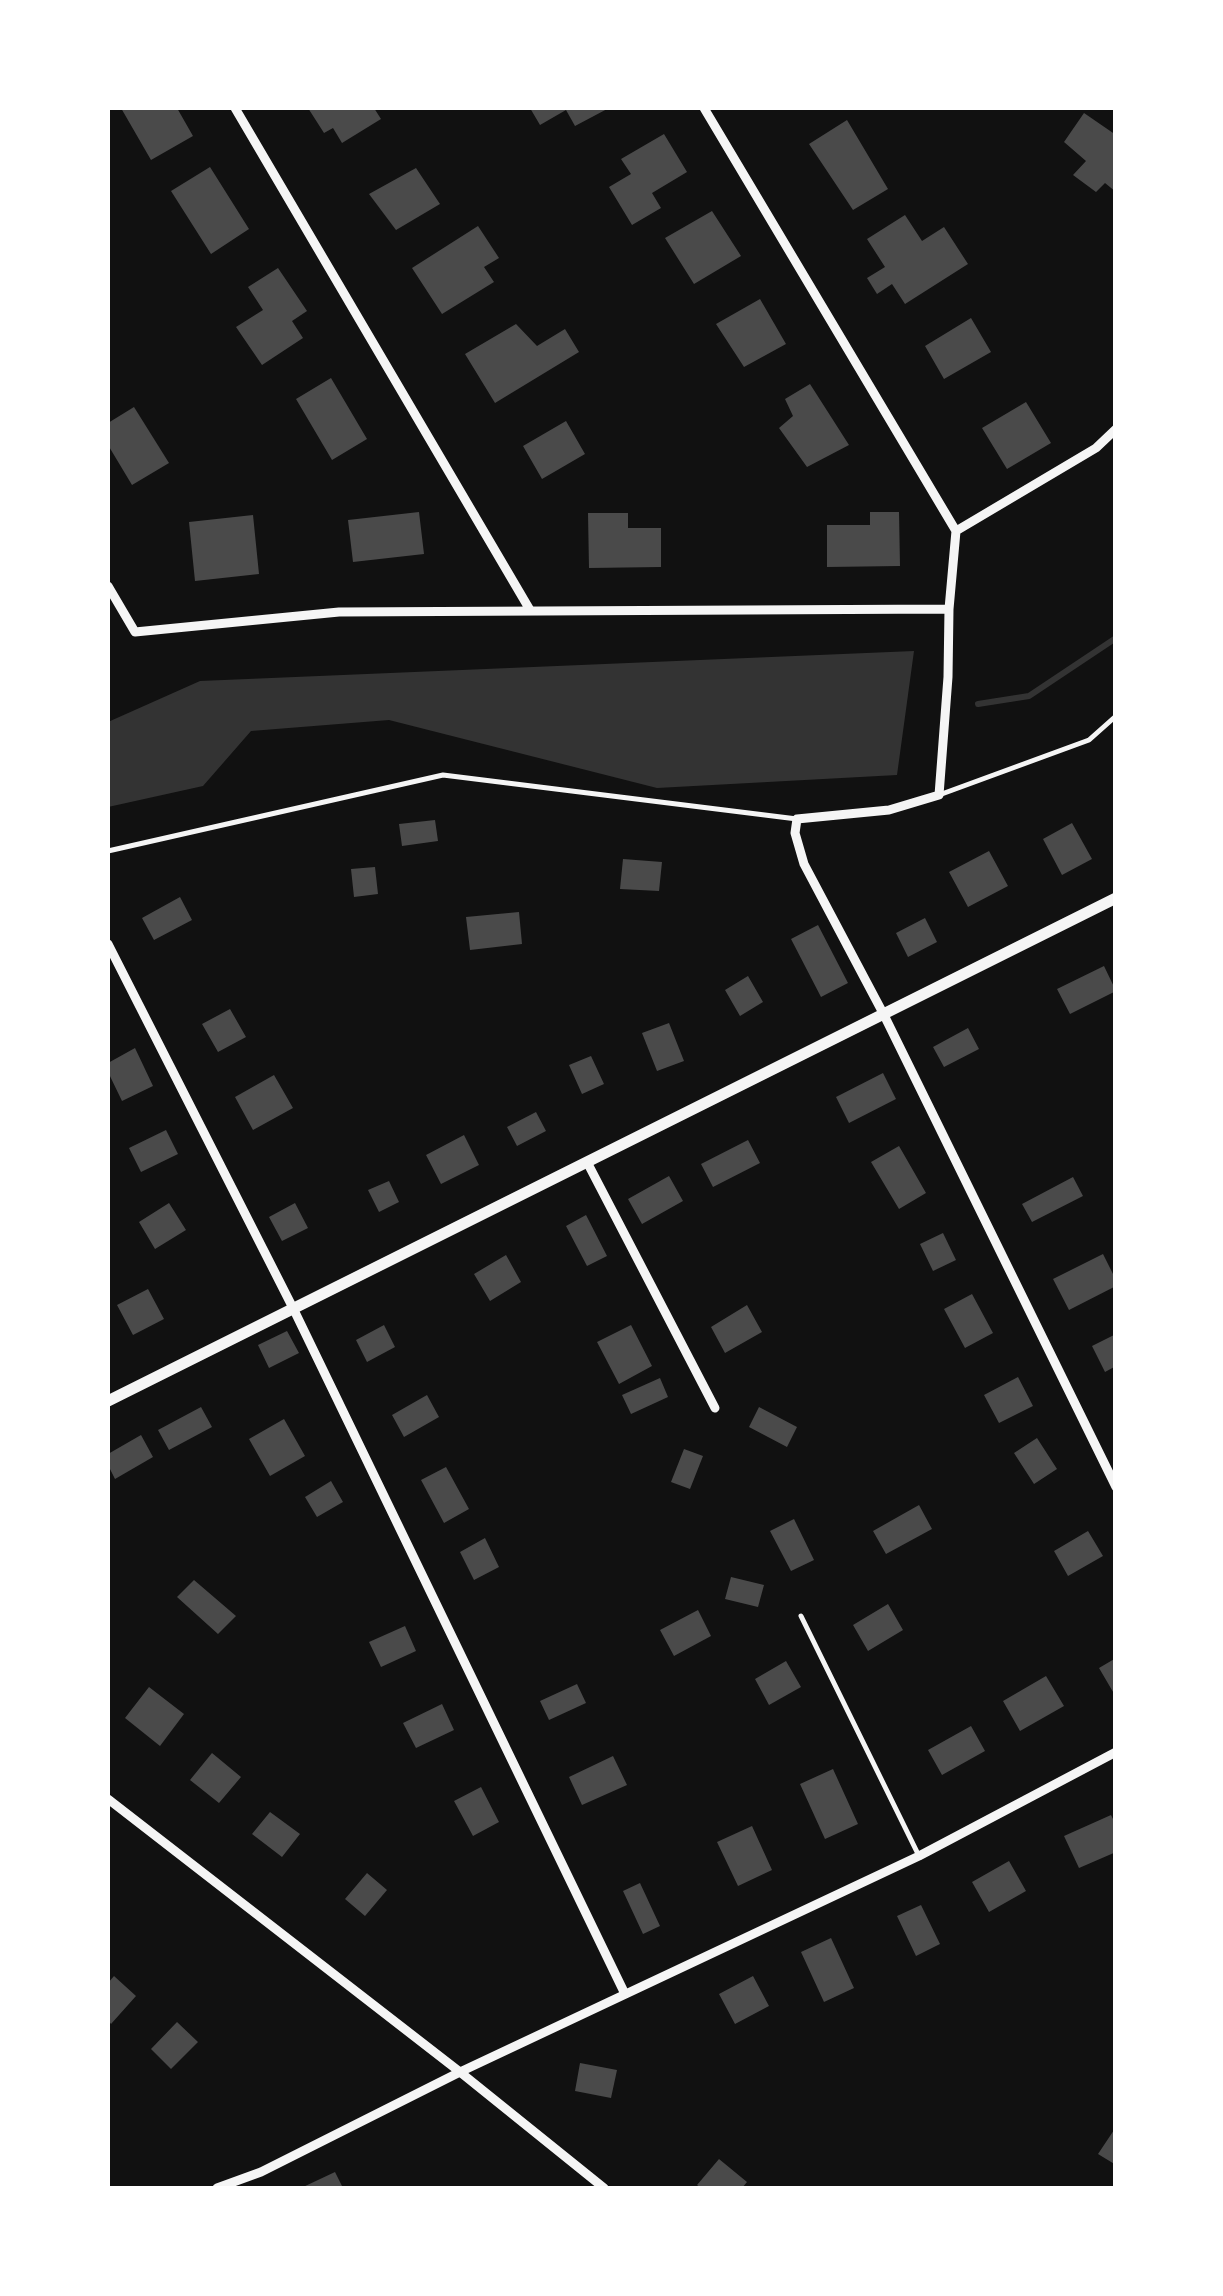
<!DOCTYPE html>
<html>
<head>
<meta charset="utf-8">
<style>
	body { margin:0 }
	#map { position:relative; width:1223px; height:2296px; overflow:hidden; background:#111; font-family:Raleway,sans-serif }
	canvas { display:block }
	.frame { position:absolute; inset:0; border:110px solid #fff; pointer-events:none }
</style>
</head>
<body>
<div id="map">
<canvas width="1223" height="2296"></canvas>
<div class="frame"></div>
</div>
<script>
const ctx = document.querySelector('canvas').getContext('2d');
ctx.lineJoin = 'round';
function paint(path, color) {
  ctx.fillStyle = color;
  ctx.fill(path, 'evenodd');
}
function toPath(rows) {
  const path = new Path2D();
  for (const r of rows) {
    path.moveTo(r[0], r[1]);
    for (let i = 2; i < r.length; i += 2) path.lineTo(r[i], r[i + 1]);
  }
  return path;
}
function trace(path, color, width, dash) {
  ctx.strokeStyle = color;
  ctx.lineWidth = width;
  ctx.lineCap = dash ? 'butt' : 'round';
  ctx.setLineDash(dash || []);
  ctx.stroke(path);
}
paint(toPath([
	[914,651,897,775,657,788,389,720,251,731,203,786,108,807,108,722,200,681]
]), '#333');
trace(toPath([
	[978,704,1029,696,1116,638]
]), '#333', 6);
paint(toPath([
	[121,108,177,108,193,136,151,160],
	[308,108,374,108,381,119,342,143,333,128,324,133],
	[530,108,609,108,575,126,566,110,540,125],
	[1084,113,1116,135,1116,192,1105,183,1096,192,1073,175,1086,161,1064,142],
	[847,120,888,189,853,210,809,144],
	[664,134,687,172,652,193,661,208,632,225,609,187,631,174,621,159],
	[210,167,249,229,211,254,171,191],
	[416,168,440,204,396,230,369,194],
	[712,211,741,256,694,284,665,238],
	[905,215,922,241,944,227,968,264,905,304,892,284,877,294,867,278,885,267,867,239],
	[478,226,499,258,484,267,494,282,442,314,412,268],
	[278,268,307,311,292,321,303,338,262,365,236,327,263,310,248,287],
	[760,299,786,344,744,367,716,324],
	[971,318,991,352,944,379,925,346],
	[516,324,537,346,565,329,579,352,495,403,465,354],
	[331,378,367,439,332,460,296,399],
	[810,384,849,445,807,467,779,428,793,416,785,399],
	[1026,402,1051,443,1007,469,982,428],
	[134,407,169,463,132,485,108,445,108,423],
	[566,421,585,454,542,479,523,446],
	[419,512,424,554,353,562,348,520],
	[870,512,899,512,900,566,827,567,827,525,870,525],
	[588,513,628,513,628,528,661,528,661,567,589,568],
	[253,515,259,574,195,581,189,522],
	[435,820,438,841,402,846,399,824],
	[1072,823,1092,859,1062,875,1043,839],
	[989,851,1008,886,968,907,949,872],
	[623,859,662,862,659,891,620,889],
	[375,867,378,894,354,897,351,869],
	[180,897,192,920,154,940,142,918],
	[519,912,522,944,470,950,466,917],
	[925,918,937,942,908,957,896,933],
	[818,925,848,983,821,997,791,939],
	[1104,966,1116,991,1070,1014,1057,989],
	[748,976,763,1002,740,1016,725,990],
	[230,1009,246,1037,218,1052,202,1024],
	[669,1023,684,1061,657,1071,642,1033],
	[968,1028,979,1049,944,1067,933,1047],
	[135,1048,153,1086,122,1101,108,1072,108,1063],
	[591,1056,604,1084,582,1094,569,1065],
	[883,1073,896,1099,849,1123,836,1097],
	[274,1075,293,1108,253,1130,235,1097],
	[536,1112,546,1131,517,1146,507,1127],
	[166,1130,178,1154,141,1172,129,1148],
	[464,1135,479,1165,441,1184,426,1155],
	[748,1140,760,1163,713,1187,701,1164],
	[899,1146,926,1193,899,1209,871,1162],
	[669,1176,683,1201,642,1224,628,1199],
	[1073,1177,1083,1196,1032,1222,1022,1204],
	[389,1181,399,1202,379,1212,368,1190],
	[169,1203,186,1230,155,1249,139,1222],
	[295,1203,308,1228,282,1241,269,1217],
	[586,1215,607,1256,587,1266,566,1226],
	[943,1233,956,1260,933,1271,920,1244],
	[1103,1254,1116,1280,1116,1286,1069,1310,1053,1279],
	[506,1255,521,1282,490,1301,474,1274],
	[148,1289,164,1319,133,1335,117,1305],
	[972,1294,993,1333,965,1348,944,1309],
	[747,1305,762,1332,725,1353,711,1327],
	[384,1325,395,1347,367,1362,356,1340],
	[631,1325,652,1366,619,1384,597,1342],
	[287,1331,299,1353,269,1368,258,1345],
	[1116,1334,1116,1366,1105,1372,1092,1346],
	[1018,1377,1033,1406,999,1423,984,1395],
	[660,1378,668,1397,631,1414,622,1395],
	[427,1395,439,1417,404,1437,392,1415],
	[201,1407,212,1427,169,1450,158,1430],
	[759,1407,797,1427,787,1447,749,1427],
	[284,1419,305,1456,270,1476,249,1439],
	[141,1435,153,1457,115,1479,108,1465,108,1454],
	[1037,1438,1057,1469,1034,1484,1014,1453],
	[684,1449,703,1456,690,1489,671,1482],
	[446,1467,469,1509,444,1523,421,1480],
	[331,1481,343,1502,317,1517,305,1497],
	[919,1505,932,1529,886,1554,873,1531],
	[794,1519,814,1560,791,1571,770,1531],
	[1088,1531,1103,1556,1068,1576,1054,1551],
	[485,1538,499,1567,474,1580,460,1552],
	[731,1577,764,1585,758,1607,725,1599],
	[194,1580,236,1616,218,1634,177,1597],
	[888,1604,903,1630,868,1651,853,1625],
	[698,1610,711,1636,674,1656,660,1630],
	[405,1626,416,1651,381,1667,369,1642],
	[1116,1658,1116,1697,1099,1668],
	[786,1661,801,1687,769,1705,755,1679],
	[1046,1676,1064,1706,1020,1731,1003,1701],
	[577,1684,586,1703,549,1720,540,1701],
	[149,1687,184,1714,160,1746,125,1718],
	[442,1704,454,1730,416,1748,403,1723],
	[971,1726,985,1751,942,1775,928,1750],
	[212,1753,241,1777,219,1803,190,1780],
	[613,1756,627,1785,582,1805,569,1777],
	[833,1769,858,1824,825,1839,800,1784],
	[481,1787,499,1822,473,1836,454,1801],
	[270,1812,300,1834,282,1857,252,1834],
	[1111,1815,1116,1825,1116,1852,1079,1868,1064,1836],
	[752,1826,772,1870,738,1886,717,1842],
	[1009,1861,1026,1891,989,1912,972,1882],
	[367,1873,387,1890,365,1916,345,1899],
	[640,1883,660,1926,643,1934,623,1891],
	[921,1905,940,1944,916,1956,897,1916],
	[831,1938,854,1988,824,2002,801,1952],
	[114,1976,136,1996,111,2024,108,2020,108,1983],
	[753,1976,769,2006,735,2024,719,1994],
	[177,2022,198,2042,171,2069,151,2049],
	[580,2063,617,2070,611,2098,575,2091],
	[1116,2127,1116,2165,1098,2154],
	[719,2159,747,2182,742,2188,701,2188,697,2185],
	[335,2172,343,2188,301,2188]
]), '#4a4a4a');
trace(toPath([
	[939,795,1089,740,1116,716],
	[108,851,443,775,797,819],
	[801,1616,919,1856]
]), '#f5f5f5', 5);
trace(toPath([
	[235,108,530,610],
	[704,108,956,531,949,609,948,677,939,795,889,810,797,819,795,833,804,864,884,1015,1116,1487],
	[956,531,1096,448,1116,429],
	[108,586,135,632,339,612,949,609],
	[108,944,294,1310,625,1994],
	[587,1162,715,1408],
	[108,1799,460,2072,604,2188],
	[217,2188,261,2172,460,2072,919,1856,1116,1752]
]), '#f5f5f5', 9);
trace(toPath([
	[108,1401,1116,898]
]), '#f5f5f5', 11);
</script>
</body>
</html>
